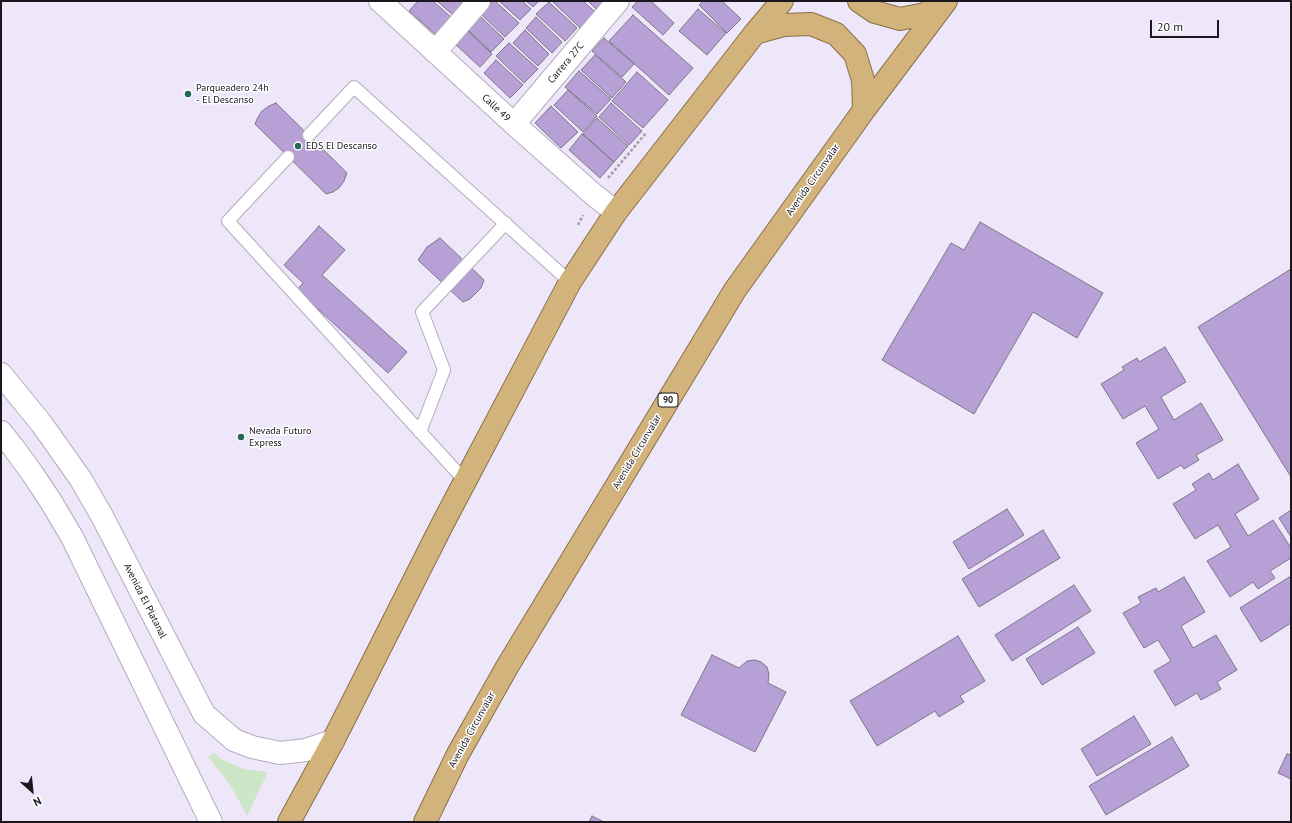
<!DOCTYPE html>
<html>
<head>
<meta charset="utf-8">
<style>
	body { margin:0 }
	#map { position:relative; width:1292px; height:823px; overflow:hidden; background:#eee7fa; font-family:"PT Sans",sans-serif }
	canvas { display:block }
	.frame { position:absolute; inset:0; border:2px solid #1a171e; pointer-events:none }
	.north { position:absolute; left:12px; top:771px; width:40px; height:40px; -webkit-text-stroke:3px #fff; paint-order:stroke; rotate:153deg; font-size:11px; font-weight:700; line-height:16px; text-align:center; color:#1a171e }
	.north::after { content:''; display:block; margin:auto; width:14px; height:18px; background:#1a171e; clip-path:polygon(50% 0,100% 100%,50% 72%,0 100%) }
	.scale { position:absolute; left:1150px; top:20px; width:69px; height:18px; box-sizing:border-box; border:2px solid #1a171e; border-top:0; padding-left:5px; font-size:12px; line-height:14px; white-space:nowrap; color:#1a171e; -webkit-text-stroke:3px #fff; paint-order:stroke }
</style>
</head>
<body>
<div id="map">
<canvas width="1292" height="823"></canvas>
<div class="frame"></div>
<div class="north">N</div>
<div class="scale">20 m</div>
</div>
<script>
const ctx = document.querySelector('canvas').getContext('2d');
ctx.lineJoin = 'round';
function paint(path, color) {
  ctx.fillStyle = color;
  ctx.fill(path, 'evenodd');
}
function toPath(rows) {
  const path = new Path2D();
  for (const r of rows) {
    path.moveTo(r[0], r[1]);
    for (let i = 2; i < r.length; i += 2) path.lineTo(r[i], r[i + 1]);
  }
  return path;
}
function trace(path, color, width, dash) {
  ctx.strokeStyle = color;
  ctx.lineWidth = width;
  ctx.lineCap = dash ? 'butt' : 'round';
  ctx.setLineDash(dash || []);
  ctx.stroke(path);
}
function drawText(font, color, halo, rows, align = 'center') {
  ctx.font = font + ' "PT Sans",sans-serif';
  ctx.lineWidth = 3;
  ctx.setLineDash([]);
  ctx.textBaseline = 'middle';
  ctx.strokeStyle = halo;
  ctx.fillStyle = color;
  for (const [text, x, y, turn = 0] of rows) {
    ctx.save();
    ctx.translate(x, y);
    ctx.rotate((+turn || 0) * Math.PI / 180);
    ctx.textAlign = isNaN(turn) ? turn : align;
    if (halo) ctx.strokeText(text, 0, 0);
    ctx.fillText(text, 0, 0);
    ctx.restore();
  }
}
paint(toPath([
	[214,753,223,760,243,769,268,772,247,816,238,799,228,782,208,757]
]), '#cce6c7');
const building = toPath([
	[418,1,433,1,453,19,437,36,409,11,418,1],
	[437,1,465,1,453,15,437,1],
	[493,1,495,1,519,23,505,37,481,14,493,1],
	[499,1,522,1,531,9,520,20,499,1],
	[526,1,539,1,533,7,526,1],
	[552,1,583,1,595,12,580,28,552,1],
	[588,1,603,1,596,9,588,1],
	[638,1,651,1,674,23,663,35,632,7,638,1],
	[703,1,722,1,741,19,727,33,699,5,703,1],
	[549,2,577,28,565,41,536,14,549,2],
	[698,9,726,33,707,55,679,31,698,9],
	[479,15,504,39,491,52,466,28,479,15],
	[633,15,693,68,669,95,609,41,633,15],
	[536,17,562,42,552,53,526,28,536,17],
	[467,30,492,54,480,67,455,44,467,30],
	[525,30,549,54,538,66,513,43,525,30],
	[604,38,634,64,622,77,592,51,604,38],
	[509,43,538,69,524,83,496,56,509,43],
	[595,55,626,82,612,98,581,70,595,55],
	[496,60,523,85,510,98,484,73,496,60],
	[579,71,611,99,597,114,565,87,579,71],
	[637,72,668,100,643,128,612,101,637,72],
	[568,90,597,116,583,132,554,105,568,90],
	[276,103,347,173,344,181,339,188,333,192,326,194,255,124,258,117,262,111,269,106,276,103],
	[611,103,642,131,629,145,599,117,611,103],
	[551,106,578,132,561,148,535,123,551,106],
	[597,118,628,146,614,162,583,134,597,118],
	[582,134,614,162,600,178,569,150,582,134],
	[980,222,1103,293,1077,338,1033,312,974,414,882,360,951,243,964,250,980,222],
	[319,226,345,250,322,275,407,352,388,373,297,290,303,283,284,265,319,226],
	[440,238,484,280,481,288,470,299,463,302,418,260,427,247,440,238],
	[1291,269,1291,477,1198,327,1291,269],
	[1165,347,1186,382,1161,397,1174,420,1201,403,1223,440,1196,455,1199,460,1184,469,1181,465,1158,479,1136,443,1159,429,1145,406,1123,419,1101,384,1124,370,1122,367,1137,358,1139,362,1165,347],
	[1238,464,1259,499,1235,514,1248,536,1273,520,1291,548,1291,558,1270,571,1275,578,1258,589,1253,582,1230,597,1207,561,1231,547,1218,525,1195,539,1173,504,1196,490,1192,484,1209,473,1213,480,1238,464],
	[1007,509,1024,535,969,569,953,542,1007,509],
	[1291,510,1291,537,1279,518,1291,510],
	[1043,530,1060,558,979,607,962,579,1043,530],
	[1291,576,1291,623,1261,642,1240,608,1291,576],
	[1184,577,1205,612,1181,626,1193,648,1216,635,1237,670,1217,682,1221,689,1201,700,1197,693,1175,706,1154,671,1171,661,1158,640,1144,648,1123,613,1141,603,1138,597,1156,588,1158,592,1184,577],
	[1074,585,1091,611,1012,661,995,635,1074,585],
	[1078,627,1095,653,1042,685,1026,659,1078,627],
	[958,636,985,681,960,696,964,702,939,717,935,711,877,746,850,701,958,636],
	[712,655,739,668,747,661,755,660,761,662,767,667,769,674,768,683,786,692,755,752,681,715,712,655],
	[1134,716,1151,744,1097,776,1081,749,1134,716],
	[1172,737,1189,766,1106,815,1089,786,1172,737],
	[1287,754,1291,755,1291,779,1278,773,1287,754],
	[592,816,604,822,589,822,592,816]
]);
paint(building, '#b7a0d6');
trace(building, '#7d7787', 1);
const service = toPath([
	[309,135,354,87,570,282],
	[288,157,228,221,466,482],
	[420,432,444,370,422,312,506,223]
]);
const minor = toPath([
	[380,1,514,124,594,195,616,212],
	[435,52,479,1],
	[514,124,618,1]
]);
const secondary = toPath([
	[1,374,41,423,80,478,102,516,204,714,234,740,252,747,280,753,306,750,333,741],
	[1,432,13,447,32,473,50,500,72,537,211,822]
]);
const trunk = toPath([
	[859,1,875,12,900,19,925,14,942,3],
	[755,33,784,25,811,24,836,34,855,54,863,80,864,110],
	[289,822,333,741,442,525,570,282,616,212,755,33,782,1],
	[425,822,458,754,507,667,735,290,864,110,946,1]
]);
trace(service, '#b3acbe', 14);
trace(minor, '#b3acbe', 24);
trace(secondary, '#b3acbe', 24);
trace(trunk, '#8a7046', 24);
trace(toPath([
	[608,178,646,133],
	[578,225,583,215]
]), '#a49ead', 2.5, [3, 2]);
trace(service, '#fff', 12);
trace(minor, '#fff', 22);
trace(secondary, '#fff', 22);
trace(trunk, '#d2b37c', 22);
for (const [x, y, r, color] of [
	[188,94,4,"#286856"],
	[298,146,4,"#286856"],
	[241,437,4,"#286856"]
]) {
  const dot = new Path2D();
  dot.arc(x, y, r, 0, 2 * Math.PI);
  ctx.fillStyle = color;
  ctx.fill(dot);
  trace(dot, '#fff', 1.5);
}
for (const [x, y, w] of [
	[668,400,20]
]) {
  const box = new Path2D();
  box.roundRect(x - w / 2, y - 7, w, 14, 3);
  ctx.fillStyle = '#fff';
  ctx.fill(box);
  trace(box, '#1a171e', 1);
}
drawText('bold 9px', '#1a171e', null, [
	["90",668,400]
]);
drawText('10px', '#1a171e', '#fff', [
	["Carrera 27C",566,63,-50],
	["Calle 49",496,108,43],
	["Avenida Circunvalar",813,180,-55],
	["Avenida Circunvalar",637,452,-59],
	["Avenida El Platanal",145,601,63],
	["Avenida Circunvalar",472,730,-61]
]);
drawText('10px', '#1a171e', '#fff', [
	["Parqueadero 24h",196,88],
	["- El Descanso",196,100],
	["EDS El Descanso",306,146],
	["Nevada Futuro",249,431],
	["Express",249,443]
], 'left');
</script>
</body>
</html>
